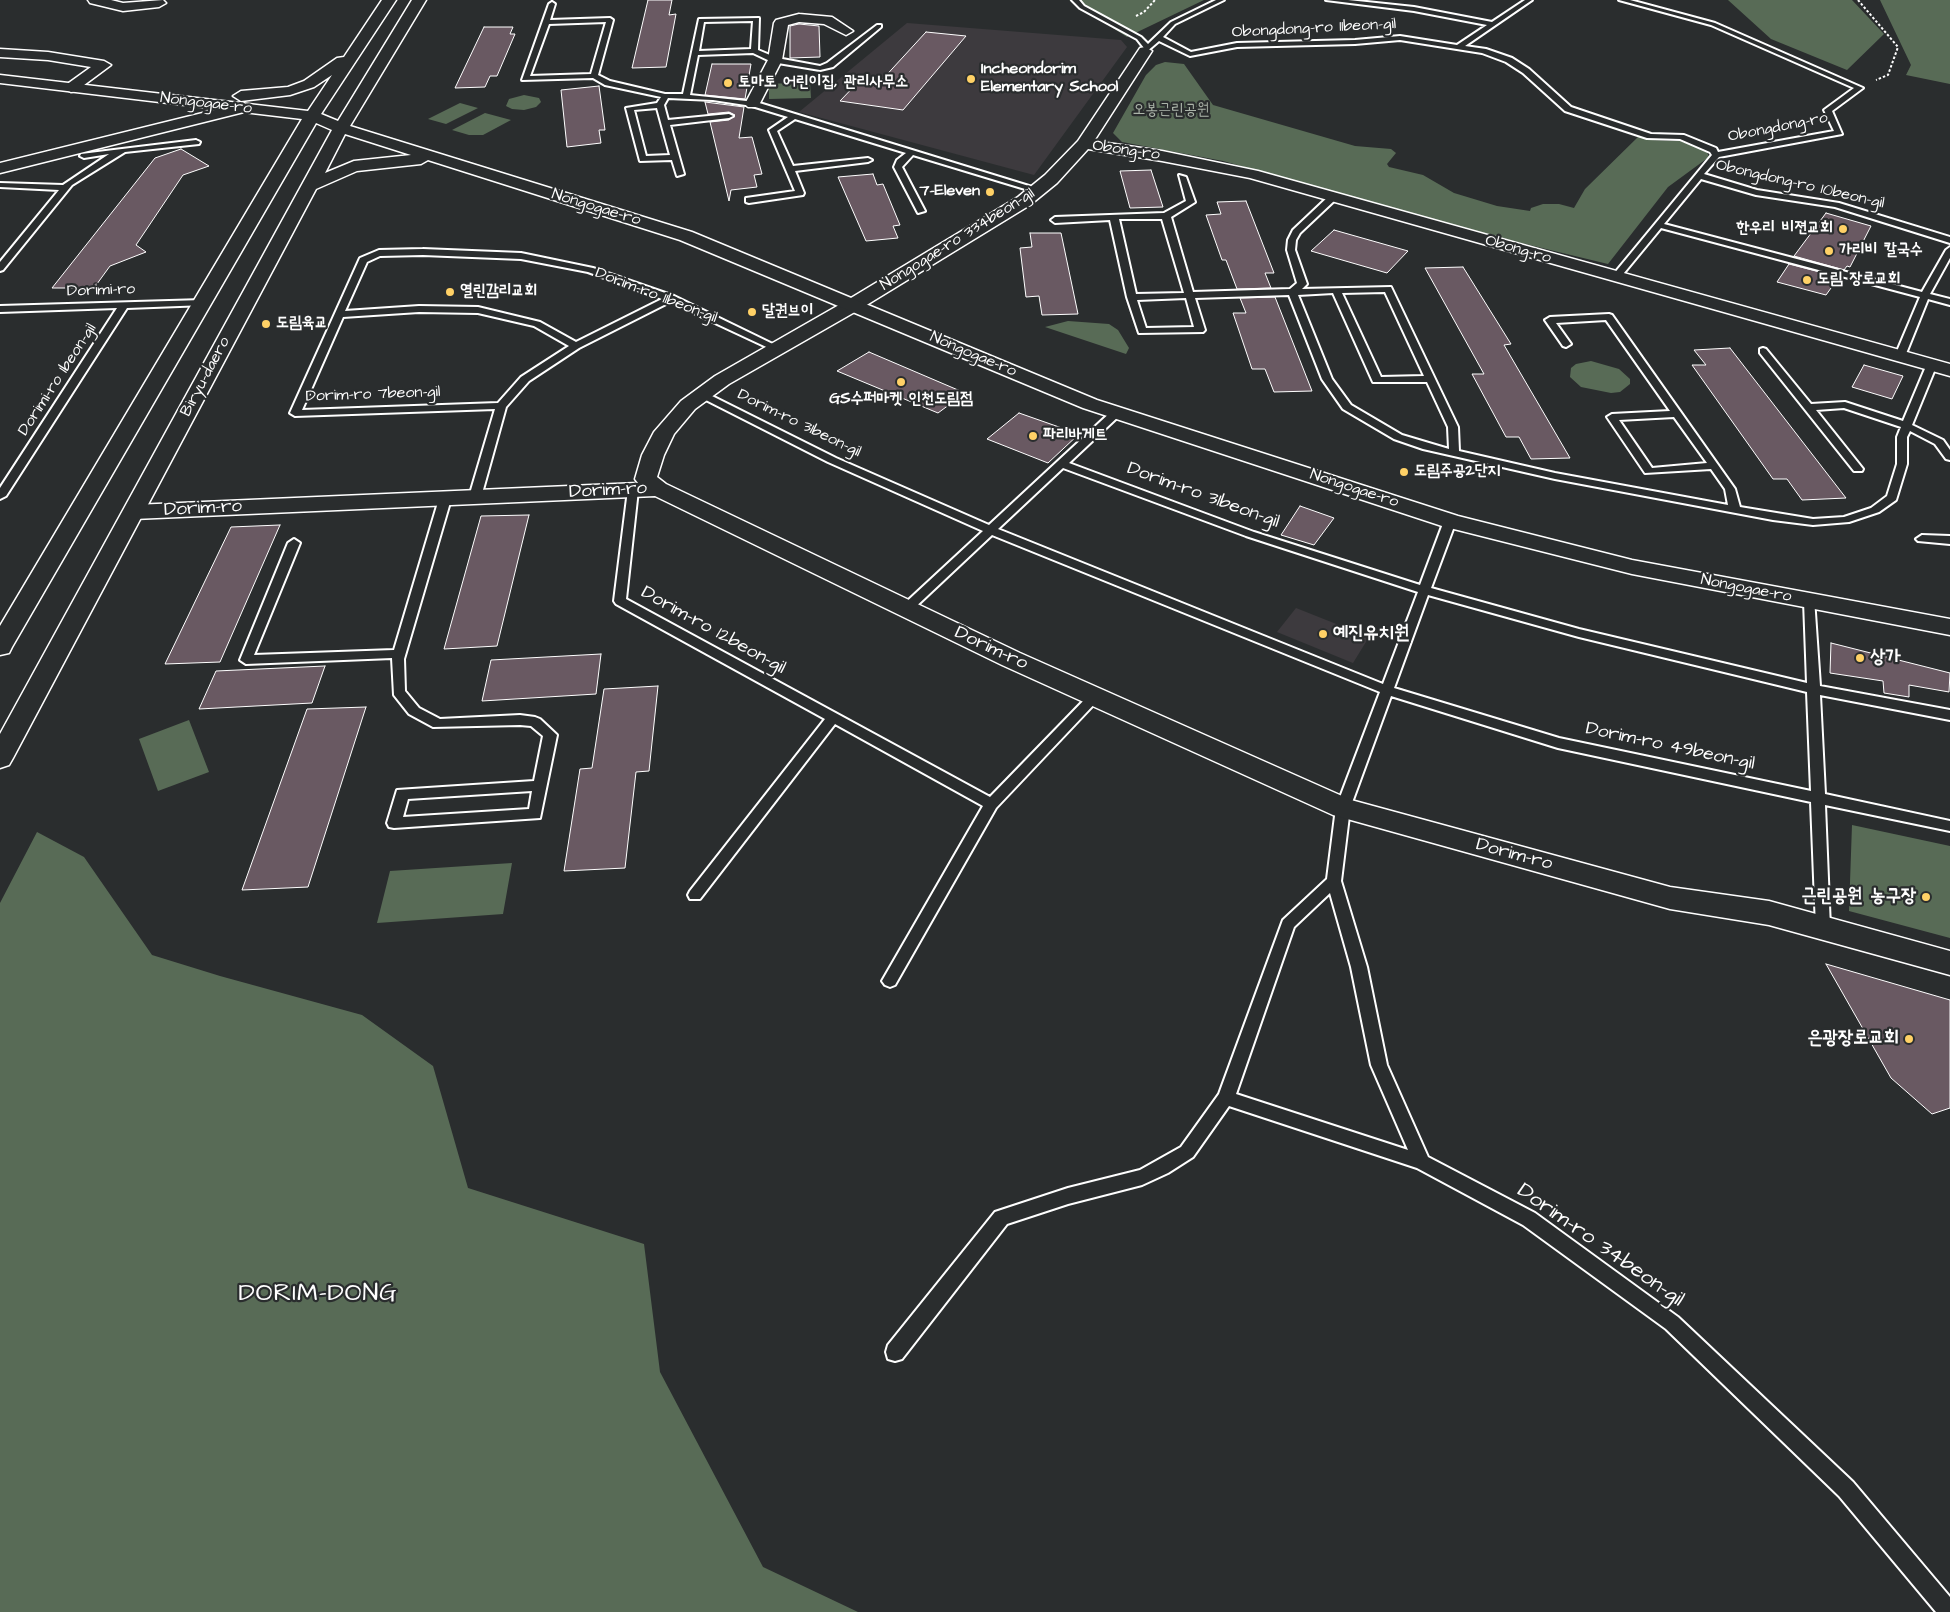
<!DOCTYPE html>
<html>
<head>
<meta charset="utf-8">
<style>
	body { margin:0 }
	canvas { display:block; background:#2a2d2e }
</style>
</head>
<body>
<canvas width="1950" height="1612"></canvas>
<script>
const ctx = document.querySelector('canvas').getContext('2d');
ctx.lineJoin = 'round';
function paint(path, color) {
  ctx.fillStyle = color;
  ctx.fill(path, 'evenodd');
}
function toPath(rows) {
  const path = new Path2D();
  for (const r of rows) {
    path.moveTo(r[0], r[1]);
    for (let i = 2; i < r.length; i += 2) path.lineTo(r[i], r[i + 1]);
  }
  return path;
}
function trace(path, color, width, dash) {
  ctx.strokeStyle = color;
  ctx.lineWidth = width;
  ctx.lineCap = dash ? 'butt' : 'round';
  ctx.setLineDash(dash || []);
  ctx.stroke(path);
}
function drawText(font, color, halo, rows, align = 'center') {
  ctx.font = font + ' "Architects Daughter","Poor Story",sans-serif';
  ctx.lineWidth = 4.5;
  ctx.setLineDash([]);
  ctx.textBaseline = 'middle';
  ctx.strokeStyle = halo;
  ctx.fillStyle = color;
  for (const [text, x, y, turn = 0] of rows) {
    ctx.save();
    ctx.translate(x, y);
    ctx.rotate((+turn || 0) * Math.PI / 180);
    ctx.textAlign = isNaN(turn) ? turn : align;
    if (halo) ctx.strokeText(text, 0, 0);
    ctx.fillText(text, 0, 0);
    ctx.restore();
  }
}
paint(toPath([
	[907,23,1121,40,1127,47,1034,175,799,112],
	[1296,608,1369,637,1353,663,1277,632]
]), '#3d3a3e');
paint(toPath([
	[1069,0,1204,0,1127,37],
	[1728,0,1852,0,1884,34,1847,70,1771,39],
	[1880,0,1950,0,1950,84,1906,75,1911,65],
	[1165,62,1184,64,1213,105,1355,146,1391,149,1396,153,1387,164,1389,167,1423,175,1454,193,1497,206,1530,211,1531,208,1543,204,1559,204,1574,208,1585,189,1639,136,1652,140,1681,141,1707,152,1709,157,1668,187,1608,264,1513,241,1223,161,1122,142,1113,133,1146,75,1156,65],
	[810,82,811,98,769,99,769,84],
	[524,95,539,98,541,102,536,107,524,110,512,109,506,106,509,99],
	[460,103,478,108,446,124,428,119],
	[485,113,511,120,483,135,469,135,452,130],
	[1068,321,1109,324,1118,330,1129,348,1126,354,1045,327],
	[1591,361,1619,369,1630,379,1630,384,1620,392,1611,393,1581,387,1570,377,1571,368,1576,364],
	[189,720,209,772,158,791,139,739],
	[1852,825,1950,846,1950,938,1849,911],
	[37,832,84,857,152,955,220,976,362,1015,433,1066,468,1188,644,1244,660,1372,763,1567,858,1612,0,1612,0,903],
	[512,863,503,914,377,923,390,871]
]), '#586b56');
const building = toPath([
	[648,0,672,0,669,15,676,14,666,67,632,68,648,0],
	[799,24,819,26,820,57,790,58,790,26,799,24],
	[484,27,513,27,510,34,515,34,497,76,490,76,485,87,455,88,484,27],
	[926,32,966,36,903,110,840,101,862,78,881,81,926,32],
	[712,64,751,64,745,99,705,95,712,64],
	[599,86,605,130,599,130,601,143,567,147,561,90,599,86],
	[705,102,744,107,739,138,752,137,762,174,754,175,757,187,731,190,729,201,710,122,729,120,735,115,729,112,708,114,705,102],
	[181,149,209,166,183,175,136,245,146,252,110,266,94,288,52,288,155,158,181,149],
	[1151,170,1163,207,1130,208,1120,171,1151,170],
	[873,174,877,185,883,184,900,225,893,226,898,238,866,241,838,177,873,174],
	[1246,201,1274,273,1265,273,1271,288,1237,289,1226,260,1222,260,1206,215,1221,214,1217,202,1246,201],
	[1826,213,1871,226,1850,267,1847,266,1844,270,1794,256,1826,213],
	[1334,230,1408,251,1387,273,1311,251,1334,230],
	[1030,233,1061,233,1078,314,1042,315,1039,296,1026,297,1020,248,1032,247,1030,233],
	[1789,264,1839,277,1826,295,1777,282,1789,264],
	[1463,267,1511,344,1504,345,1570,458,1531,459,1519,437,1506,437,1472,374,1484,374,1425,268,1463,267],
	[1275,297,1312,391,1274,392,1265,369,1252,369,1233,313,1246,313,1240,298,1275,297],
	[1730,348,1846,498,1802,500,1787,479,1773,479,1692,365,1706,365,1694,350,1730,348],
	[869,352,965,393,938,413,837,371,869,352],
	[1864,365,1903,376,1892,399,1852,387,1864,365],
	[1019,413,1079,434,1048,463,987,439,1019,413],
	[1300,506,1334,518,1314,545,1281,535,1300,506],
	[529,515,497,646,444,649,481,516,529,515],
	[280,525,220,662,165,664,231,527,280,525],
	[1831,643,1950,673,1949,692,1909,685,1909,697,1884,693,1883,681,1830,673,1831,643],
	[601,654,596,694,482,701,491,660,601,654],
	[325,666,312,703,199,709,216,671,325,666],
	[658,686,649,771,636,772,625,868,564,871,580,769,592,768,604,689,658,686],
	[366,707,308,887,242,890,307,709,366,707],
	[1826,964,1950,1000,1950,1108,1932,1114,1891,1078,1826,964]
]);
paint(building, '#695962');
trace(building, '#fff', 1);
const lane = toPath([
	[1072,0,1079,0,1084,6,1141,37,1148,44,1171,22,1216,0,1224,0,1175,24,1163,37,1191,52,1237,43,1355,40,1400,36,1457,45,1487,25,1414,11,1326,0,1348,0,1414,7,1492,22,1525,0,1532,0,1465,46,1486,49,1512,58,1529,69,1571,107,1651,134,1684,135,1716,148,1718,152,1834,131,1824,110,1854,88,1711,25,1619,0,1630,0,1715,23,1863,88,1832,111,1842,134,1719,157,1704,174,1757,190,1839,203,1950,237,1950,243,1835,207,1756,195,1701,179,1664,224,1922,292,1946,250,1950,247,1950,258,1930,294,1950,299,1950,305,1928,299,1905,356,1900,359,1895,356,1920,297,1661,228,1619,279,1613,279,1613,275,1712,155,1710,152,1680,139,1647,138,1565,111,1523,73,1506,62,1482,53,1400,40,1355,44,1237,47,1190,56,1159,41,1145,53,1141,51,1144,48,1137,39,1080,8,1072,0],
	[552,2,555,4,550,20,610,18,613,20,598,75,610,81,665,94,683,94,699,19,759,18,758,50,777,58,820,66,827,63,877,25,881,25,881,27,833,67,820,70,772,62,753,53,698,55,690,95,756,102,1042,190,1035,192,913,155,902,167,925,211,918,213,894,167,897,160,906,153,795,119,777,131,793,166,868,158,872,160,868,162,795,171,804,193,803,195,749,203,746,202,746,198,795,191,769,130,788,117,752,106,713,100,668,98,664,105,668,120,729,114,733,116,729,118,670,125,684,174,677,176,672,160,640,161,626,108,657,103,661,97,605,85,593,78,522,80,549,4,552,2],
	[753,21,751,49,699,51,704,22,753,21],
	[606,22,591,74,530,76,549,24,606,22],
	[657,108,670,155,646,156,634,110,657,108],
	[196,140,200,142,199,144,125,152,72,185,3,270,0,271,0,262,59,190,0,187,0,183,63,185,109,154,84,158,80,156,81,154,196,140],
	[1179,175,1186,177,1195,202,1171,217,1193,292,1290,289,1297,283,1287,250,1288,240,1293,230,1329,196,1335,196,1335,200,1300,233,1296,240,1295,250,1307,284,1302,289,1391,287,1458,427,1459,451,1555,473,1728,505,1725,489,1711,469,1645,473,1607,417,1612,414,1670,411,1606,320,1556,323,1571,344,1566,347,1563,346,1545,320,1550,317,1609,314,1612,315,1735,489,1740,507,1813,519,1844,517,1871,508,1887,496,1897,464,1897,437,1901,427,1844,408,1816,410,1863,469,1862,471,1854,471,1760,353,1760,349,1763,348,1766,349,1811,404,1845,402,1903,421,1927,364,1935,362,1937,364,1912,425,1943,440,1950,450,1950,460,1946,459,1935,444,1910,431,1907,437,1907,464,1896,500,1879,512,1849,522,1813,525,1773,520,1555,479,1423,449,1394,439,1343,409,1322,379,1289,295,1195,298,1205,330,1203,332,1139,333,1127,297,1110,220,1055,223,1051,220,1055,217,1164,213,1186,201,1179,175],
	[1119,219,1162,219,1184,293,1136,294,1119,219],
	[1385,292,1424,376,1381,377,1342,293,1385,292],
	[1333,293,1373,382,1427,382,1448,427,1449,449,1402,435,1351,405,1332,379,1298,295,1333,293],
	[1186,298,1194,327,1146,328,1137,300,1186,298],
	[1674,417,1707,463,1652,468,1619,420,1674,417],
	[423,249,521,253,593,268,674,296,783,349,775,351,670,302,579,348,529,381,506,407,481,497,475,500,471,499,469,497,495,409,295,416,290,413,360,258,379,250,423,249],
	[423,255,521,259,588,272,662,299,576,342,540,322,478,307,419,306,345,311,367,262,380,256,423,255],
	[419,312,478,313,534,326,569,346,521,377,498,403,302,410,343,317,419,312],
	[203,300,206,301,206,305,127,308,6,496,0,499,0,488,117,308,0,312,0,306,203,300],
	[702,391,836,458,989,525,1113,410,1121,410,1121,414,1069,463,1254,532,1420,585,1444,521,1446,519,1454,519,1456,521,1431,588,1579,629,1807,683,1804,601,1810,597,1814,598,1820,686,1950,710,1950,720,1820,695,1825,794,1950,821,1950,831,1825,805,1830,928,1828,932,1823,934,1818,932,1816,928,1811,802,1558,748,1391,696,1350,808,1341,881,1367,967,1387,1065,1428,1157,1535,1213,1678,1317,1853,1482,1950,1597,1950,1612,1936,1612,1839,1496,1666,1329,1523,1225,1417,1168,1229,1106,1193,1157,1168,1173,1142,1185,1068,1204,1007,1224,902,1359,895,1361,888,1359,886,1352,888,1345,995,1212,1068,1188,1140,1170,1181,1147,1219,1094,1283,920,1327,879,1336,808,1380,692,992,535,910,612,902,612,900,609,902,606,983,531,828,462,698,396,697,394,702,391],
	[1063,468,1246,536,1418,592,1383,684,998,529,1063,468],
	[1428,595,1579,637,1807,692,1811,791,1559,738,1394,688,1428,595],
	[1330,893,1351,967,1371,1065,1408,1150,1236,1094,1294,927,1330,893],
	[633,487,638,490,626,599,990,797,1090,694,1100,694,1101,697,996,808,895,985,890,987,885,985,882,981,983,806,835,724,700,899,690,899,688,895,690,891,825,719,616,604,614,601,628,490,633,487],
	[445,496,451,499,404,659,405,691,419,708,440,719,520,715,535,717,540,719,557,735,540,818,394,828,389,827,387,823,397,790,534,781,543,736,531,726,520,725,433,727,409,714,394,695,392,658,246,664,240,660,288,543,294,539,300,543,254,655,394,650,439,499,445,496],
	[532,791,529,809,403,817,408,799,532,791],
	[1922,535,1950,536,1950,544,1918,541,1916,539,1922,535]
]);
const street = toPath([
	[88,0,111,0,123,3,163,0,166,3,159,7,123,11,90,3,88,0],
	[799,14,832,17,853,31,846,35,824,24,799,22,788,25,782,60,758,107,748,107,745,104,768,60,774,23,776,20,799,14],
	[1145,47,1152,51,1094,141,1162,151,1258,171,1950,364,1950,376,1250,178,1162,161,1088,149,1057,183,1030,205,860,309,729,384,695,409,674,434,664,455,657,477,666,484,1020,653,1351,800,1670,887,1769,901,1950,951,1950,975,1769,925,1670,909,1333,815,1002,665,655,496,134,519,126,517,123,512,126,507,134,505,638,483,635,479,642,455,654,432,681,401,715,376,846,301,1018,197,1045,175,1078,141,1140,48,1145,47],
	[0,49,48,52,104,61,111,65,76,91,71,92,64,88,66,85,91,67,48,60,0,57,0,49],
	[243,103,251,108,248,111,0,173,0,163,243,103]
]);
const secondary = toPath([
	[382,0,396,0,321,114,338,121,412,0,426,0,350,126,692,232,1097,400,1458,516,1632,560,1950,619,1950,635,1632,574,1442,526,1083,408,680,240,428,160,421,164,357,171,316,189,13,758,9,765,0,768,0,734,332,130,316,123,12,647,9,653,0,655,0,626,302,119,0,83,0,75,308,111,332,75,314,87,290,95,241,101,233,96,241,91,288,87,304,81,337,58,344,57,382,0],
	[345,134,411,155,354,161,325,173,345,134]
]);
trace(lane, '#fff', 4);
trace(street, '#fff', 3);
trace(secondary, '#fff', 3);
trace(toPath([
	[1858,0,1898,47,1888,75,1876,80],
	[1136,16,1144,12,1155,0]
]), '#fff', 2, [2.5, 2]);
paint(lane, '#2a2d2e');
paint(street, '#2a2d2e');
paint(secondary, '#2a2d2e');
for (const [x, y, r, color] of [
	[971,79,5,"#ffd166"],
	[728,83,5,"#ffd166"],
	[990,192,5,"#ffd166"],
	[1843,229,5,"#ffd166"],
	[1829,251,5,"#ffd166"],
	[1807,280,5,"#ffd166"],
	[450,292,5,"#ffd166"],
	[752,312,5,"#ffd166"],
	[266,324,5,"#ffd166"],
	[901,382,5,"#ffd166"],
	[1033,436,5,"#ffd166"],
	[1404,472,5,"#ffd166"],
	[1323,634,5,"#ffd166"],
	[1860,658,5,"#ffd166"],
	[1926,897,5,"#ffd166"],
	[1909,1039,5,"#ffd166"]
]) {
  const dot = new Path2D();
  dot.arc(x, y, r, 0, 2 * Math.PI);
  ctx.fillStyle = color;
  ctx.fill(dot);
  trace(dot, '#2a2d2e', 2);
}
drawText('16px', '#fff', '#2a2d2e', [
	["Obongdong-ro 11beon-gil",1314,29,-3],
	["Nongogae-ro",206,104,7],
	["Obongdong-ro",1778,128,-11],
	["Obong-ro",1126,151,8],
	["Obongdong-ro 10beon-gil",1800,185,13],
	["Nongogae-ro",596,208,17],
	["Nongogae-ro 334beon-gil",958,240,-32],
	["Obong-ro",1518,250,16],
	["Dorimi-ro",101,291,-2],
	["Dorim-ro 11beon-gil",656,296,21],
	["Nongogae-ro",973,355,23],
	["Biryu-daero",206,377,-62],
	["Dorimi-ro 1beon-gil",58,380,-57],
	["Dorim-ro 7beon-gil",373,395,-2],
	["Dorim-ro 31beon-gil",799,424,26],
	["Nongogae-ro",1354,489,18],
	["Nongogae-ro",1746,589,11]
]);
drawText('bold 16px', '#fff', '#2a2d2e', [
	["Incheondorim",981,70],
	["Elementary School",981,88],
	["토마토 어린이집, 관리사무소",738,83],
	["7-Eleven",980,192,"right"],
	["한우리 비젼교회",1833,229,"right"],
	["가리비 칼국수",1839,251],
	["도림 장로교회",1817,280],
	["열린감리교회",460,292],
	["달권브이",762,312],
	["도림육교",276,324],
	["GS수퍼마켓 인천도림점",901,400,"center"],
	["파리바게트",1043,436],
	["도림주공2단지",1414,472]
], 'left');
drawText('16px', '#acb5aa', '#2a2d2e', [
	["오봉근린공원",1171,111]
]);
drawText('19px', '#fff', '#2a2d2e', [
	["Dorim-ro",608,491,-3],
	["Dorim-ro 31beon-gil",1203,496,20],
	["Dorim-ro",203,509,-3],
	["Dorim-ro 12beon-gil",713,631,29],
	["Dorim-ro",991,649,25],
	["Dorim-ro 49beon-gil",1670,747,12],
	["Dorim-ro",1514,855,15]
]);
drawText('bold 19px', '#fff', '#2a2d2e', [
	["예진유치원",1333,634],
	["상가",1870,658],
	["근린공원 농구장",1916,897,"right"],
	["은광장로교회",1899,1039,"right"]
], 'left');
drawText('22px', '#fff', '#2a2d2e', [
	["Dorim-ro 34beon-gil",1600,1246,35]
]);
ctx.letterSpacing = '1px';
drawText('25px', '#fff', '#2a2d2e', [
	["DORIM-DONG",318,1295]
]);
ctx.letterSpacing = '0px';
</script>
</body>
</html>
